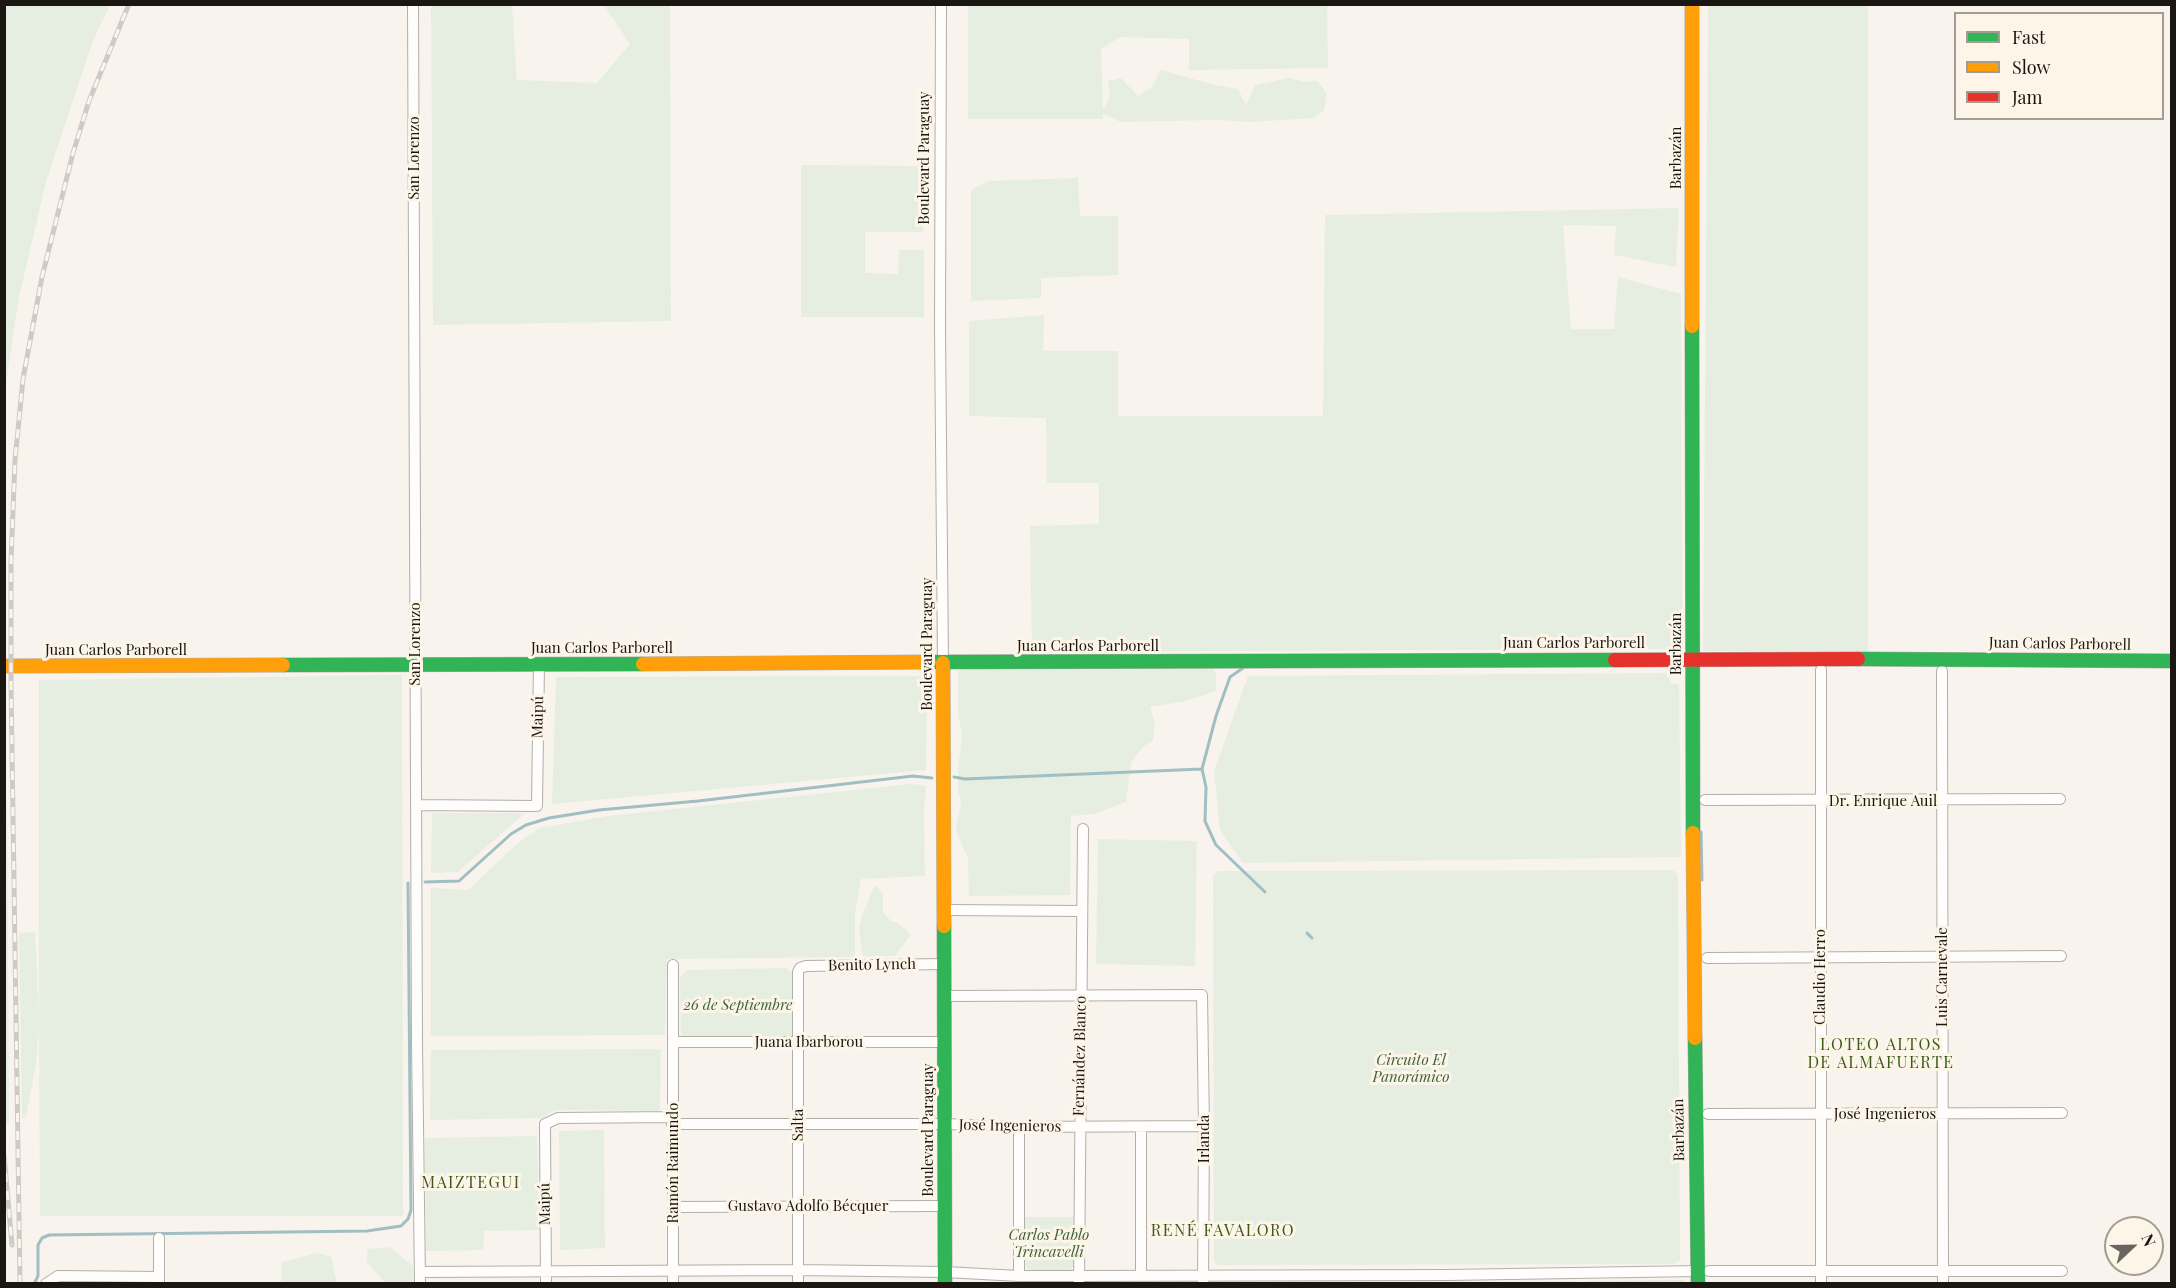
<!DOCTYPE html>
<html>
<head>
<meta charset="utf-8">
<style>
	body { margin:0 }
	#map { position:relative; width:2176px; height:1288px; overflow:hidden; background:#f8f4ed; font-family:"Playfair Display",serif }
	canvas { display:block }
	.frame { position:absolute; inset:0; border:6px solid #1a1712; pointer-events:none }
	.legend { position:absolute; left:1954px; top:12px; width:210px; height:108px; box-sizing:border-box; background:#fdf5e8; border:2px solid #a29c92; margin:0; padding:8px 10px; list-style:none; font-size:18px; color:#1a1712 }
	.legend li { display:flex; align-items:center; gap:12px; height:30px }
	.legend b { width:30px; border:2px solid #a29c92 }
	.north { position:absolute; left:2104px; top:1216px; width:60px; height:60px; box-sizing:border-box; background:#fdf5e8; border:2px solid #a29c92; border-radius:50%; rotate:68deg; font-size:16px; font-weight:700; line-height:24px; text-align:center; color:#1a1712 }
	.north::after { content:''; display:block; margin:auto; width:21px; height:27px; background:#68645f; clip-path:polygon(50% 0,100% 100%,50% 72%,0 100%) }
</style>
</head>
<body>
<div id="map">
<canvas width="2176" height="1288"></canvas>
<div class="frame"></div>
<ul class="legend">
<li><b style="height:8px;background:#30b455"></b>Fast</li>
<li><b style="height:8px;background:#ff9f0a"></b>Slow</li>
<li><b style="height:8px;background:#e5322d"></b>Jam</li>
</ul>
<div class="north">N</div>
</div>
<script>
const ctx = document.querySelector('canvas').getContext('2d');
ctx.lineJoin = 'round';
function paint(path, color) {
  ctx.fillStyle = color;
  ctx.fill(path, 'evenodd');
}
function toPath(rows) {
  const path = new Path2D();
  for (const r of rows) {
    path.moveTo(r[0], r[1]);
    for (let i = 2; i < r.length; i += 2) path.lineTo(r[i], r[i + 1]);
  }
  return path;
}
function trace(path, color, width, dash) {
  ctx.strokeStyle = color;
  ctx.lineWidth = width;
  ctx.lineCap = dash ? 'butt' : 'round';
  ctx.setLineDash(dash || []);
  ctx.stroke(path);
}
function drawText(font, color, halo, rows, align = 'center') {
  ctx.font = font + ' "Playfair Display",serif';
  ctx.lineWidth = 6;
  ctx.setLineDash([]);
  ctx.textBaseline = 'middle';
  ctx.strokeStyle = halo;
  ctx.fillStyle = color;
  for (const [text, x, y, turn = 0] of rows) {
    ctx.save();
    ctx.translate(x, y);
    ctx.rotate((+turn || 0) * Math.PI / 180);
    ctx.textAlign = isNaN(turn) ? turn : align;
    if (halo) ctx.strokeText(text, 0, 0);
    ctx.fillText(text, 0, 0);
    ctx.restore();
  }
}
paint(toPath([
	[1683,1280,1686,1283,1584,1283,1587,1281]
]), '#eee6d9');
paint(toPath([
	[5,4,110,5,92,43,46,182,19,297,5,390],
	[431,5,512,5,517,80,597,83,630,44,604,5,670,5,671,321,433,325],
	[968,5,1327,5,1328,68,1189,70,1189,39,1120,37,1101,49,1103,110,1110,97,1108,81,1121,78,1138,96,1152,87,1161,70,1215,85,1238,89,1246,105,1255,85,1289,78,1304,82,1317,81,1327,93,1324,111,1313,118,1250,122,1218,120,1121,122,1103,114,1103,119,968,119],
	[1708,5,1868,5,1868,652,1703,651],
	[801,165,923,166,923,232,865,232,865,273,898,274,899,250,924,250,924,317,801,317],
	[1078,178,1080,216,1118,216,1118,275,1041,278,1041,298,971,301,971,190,988,181],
	[1679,208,1676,267,1614,255,1616,226,1563,225,1571,329,1614,329,1618,277,1681,294,1682,649,1032,652,1030,526,1099,524,1099,483,1047,483,1046,418,969,416,969,321,1044,315,1043,351,1118,351,1118,416,1323,416,1325,215],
	[1211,668,1216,673,1216,691,1186,701,1150,707,1155,724,1153,740,1143,747,1131,762,1126,802,1094,814,1071,816,1070,895,969,896,968,859,956,830,961,802,958,790,958,767,962,738,958,711,958,671,968,669],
	[1671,673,1671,684,1679,684,1681,857,1243,863,1220,830,1214,771,1248,676],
	[402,675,403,1216,40,1216,39,1028,36,1064,26,1117,22,1118,19,933,35,932,39,1015,39,680],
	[927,676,926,770,552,804,556,677],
	[911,784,926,786,924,815,925,876,861,879,855,913,855,957,667,959,665,1035,431,1036,431,888,468,890,520,841,540,828,608,816],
	[7,802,9,1123,5,1124,4,803],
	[432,813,525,813,458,872,431,873],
	[1098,839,1197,841,1195,966,1096,964],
	[1673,870,1678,875,1680,1260,1674,1264,1217,1265,1214,1261,1213,876,1218,871],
	[875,885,883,893,883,912,892,922,896,922,911,934,895,956,863,956,859,930,862,915],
	[786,968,793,973,795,1032,792,1039,683,1038,681,1036,680,978,687,970],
	[661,1049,660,1111,555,1110,542,1118,430,1120,431,1050],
	[604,1130,605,1248,560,1250,559,1131],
	[537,1136,540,1230,484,1231,483,1250,426,1251,425,1138],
	[1024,1217,1074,1217,1075,1263,1071,1270,1033,1271,1026,1268],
	[390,1247,413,1266,413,1283,386,1283,367,1263,367,1249],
	[318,1253,331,1257,337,1283,281,1283,282,1262],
	[1578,1281,1578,1284,1458,1283,1458,1282]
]), '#e5eee0');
trace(toPath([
	[1202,769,1216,716,1230,677,1243,668],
	[954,777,965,779,1202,769,1206,787,1205,821,1216,845,1265,892],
	[1701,832,1702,880],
	[425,882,459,881,511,834,526,825,549,818,599,810,698,801,913,776,932,778],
	[1307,933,1312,938],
	[34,1284,38,1276,38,1245,42,1238,49,1235,367,1231,401,1226,408,1219,411,1210,408,883]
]), '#a1bec2', 3);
const street = toPath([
	[413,4,417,1042,420,1284],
	[941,4,940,328,943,663],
	[1821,670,1821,1284],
	[1942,671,1943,1284],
	[1705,800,2060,799],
	[416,805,537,806,539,664],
	[945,910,1081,911],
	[1707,958,2061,956],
	[673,965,673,1284],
	[944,996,1202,995,1204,1126,1203,1284],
	[673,1042,945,1042],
	[1708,1114,2062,1113],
	[672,1124,945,1124,1019,1127,1204,1126],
	[673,1207,944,1206],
	[159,1238,159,1283],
	[1709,1271,2062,1271],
	[420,1272,798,1270,945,1272,1019,1276,1079,1276,1448,1275,1698,1271],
	[1141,1275,1141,1127],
	[1019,1276,1019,1127],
	[46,1284,58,1276,159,1277],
	[546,1284,545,1124,558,1118,672,1117],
	[798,1284,798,972,800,968,806,966,944,964],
	[1079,1284,1083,829]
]);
const fast = toPath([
	[1692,326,1693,833],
	[1858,659,2172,661],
	[929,662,1615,660],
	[283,665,643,664],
	[944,926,945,1284],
	[1695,1038,1698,1284]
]);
const slow = toPath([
	[1692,4,1692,326],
	[943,663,944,926],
	[643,664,929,662],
	[4,666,283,665],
	[1693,833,1695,1038]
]);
const jam = toPath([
	[1615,660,1858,659]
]);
trace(street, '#b2afa9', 12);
trace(fast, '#b2afa9', 15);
trace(slow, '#b2afa9', 15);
trace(jam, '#b2afa9', 15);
trace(street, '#fefdfc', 10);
trace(fast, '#30b455', 14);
trace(slow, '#ff9f0a', 14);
trace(jam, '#e5322d', 14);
const rail = toPath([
	[4,1155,12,1245],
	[20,1284,11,682,11,561,15,460,23,379,42,277,73,153,89,101,129,4]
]);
trace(rail, '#cdcbc9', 5);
trace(rail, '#fdf5e8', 3, [9]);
drawText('15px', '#1a1712', '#fdf5e8', [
	["San Lorenzo",414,158,-90],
	["Boulevard Paraguay",924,158,-90],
	["Barbazán",1676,158,-90],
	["Juan Carlos Parborell",1574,643],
	["San Lorenzo",415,644,-90],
	["Boulevard Paraguay",927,644,-90],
	["Barbazán",1676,644,-90],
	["Juan Carlos Parborell",2060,644,1],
	["Juan Carlos Parborell",1088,646],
	["Juan Carlos Parborell",602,648],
	["Juan Carlos Parborell",116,650],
	["Maipú",538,717,-89],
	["Dr. Enrique Auil",1883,801],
	["Benito Lynch",872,965,-1],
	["Claudio Herro",1820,977,-90],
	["Luis Carnevale",1942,977,-90],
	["Juana Ibarborou",809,1042],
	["Fernández Blanco",1080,1056,-89],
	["José Ingenieros",1885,1114],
	["Salta",798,1125,-90],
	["José Ingenieros",1010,1126,1],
	["Boulevard Paraguay",928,1130,-90],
	["Barbazán",1679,1130,-91],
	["Irlanda",1204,1139,-90],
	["Ramón Raimundo",673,1163,-90],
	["Maipú",545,1204,-91],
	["Gustavo Adolfo Bécquer",808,1206]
]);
drawText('italic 15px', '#3c633b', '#fdf5e8', [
	["26 de Septiembre",738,1005],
	["Circuito El",1411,1060],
	["Panorámico",1411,1077],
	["Carlos Pablo",1049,1235],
	["Trincavelli",1049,1252]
]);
ctx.letterSpacing = '1.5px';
drawText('16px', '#3a5a1a', '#fdf5e8', [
	["LOTEO ALTOS",1881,1045],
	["DE ALMAFUERTE",1881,1063],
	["MAIZTEGUI",471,1183],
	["RENÉ FAVALORO",1223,1231]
]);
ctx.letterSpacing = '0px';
</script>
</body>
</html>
